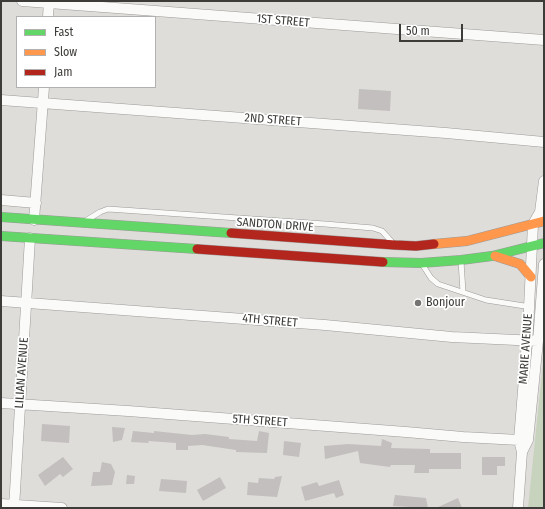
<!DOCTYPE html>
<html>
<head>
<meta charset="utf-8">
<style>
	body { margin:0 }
	#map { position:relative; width:545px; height:509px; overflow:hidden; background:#dfddda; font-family:"Fira Sans Condensed",sans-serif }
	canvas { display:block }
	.frame { position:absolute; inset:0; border:2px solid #3e3c39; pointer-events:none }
	.legend { position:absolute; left:16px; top:16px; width:140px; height:72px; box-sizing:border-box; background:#fff; border:1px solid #b2b1b0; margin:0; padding:5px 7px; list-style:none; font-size:12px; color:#3e3c39 }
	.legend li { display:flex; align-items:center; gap:8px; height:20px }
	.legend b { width:20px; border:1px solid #b2b1b0 }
	.scale { position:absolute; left:399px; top:24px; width:64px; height:18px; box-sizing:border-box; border:2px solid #3e3c39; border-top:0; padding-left:5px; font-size:12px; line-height:14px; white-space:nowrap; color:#3e3c39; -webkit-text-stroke:3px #fff; paint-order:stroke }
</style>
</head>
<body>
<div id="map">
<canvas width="545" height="509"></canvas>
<div class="frame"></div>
<ul class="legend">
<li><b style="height:5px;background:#63d668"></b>Fast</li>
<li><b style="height:5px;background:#ff974d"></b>Slow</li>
<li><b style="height:5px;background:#b3261e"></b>Jam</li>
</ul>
<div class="scale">50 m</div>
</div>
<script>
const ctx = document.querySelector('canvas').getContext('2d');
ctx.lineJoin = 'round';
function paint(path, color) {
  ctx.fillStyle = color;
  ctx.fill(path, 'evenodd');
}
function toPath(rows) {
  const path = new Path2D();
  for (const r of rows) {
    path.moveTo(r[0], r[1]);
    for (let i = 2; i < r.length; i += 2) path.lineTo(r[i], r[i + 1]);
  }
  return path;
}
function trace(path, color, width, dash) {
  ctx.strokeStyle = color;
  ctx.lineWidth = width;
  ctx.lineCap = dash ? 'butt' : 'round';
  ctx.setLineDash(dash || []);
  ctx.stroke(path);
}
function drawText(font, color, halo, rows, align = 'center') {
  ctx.font = font + ' "Fira Sans Condensed",sans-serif';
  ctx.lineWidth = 3.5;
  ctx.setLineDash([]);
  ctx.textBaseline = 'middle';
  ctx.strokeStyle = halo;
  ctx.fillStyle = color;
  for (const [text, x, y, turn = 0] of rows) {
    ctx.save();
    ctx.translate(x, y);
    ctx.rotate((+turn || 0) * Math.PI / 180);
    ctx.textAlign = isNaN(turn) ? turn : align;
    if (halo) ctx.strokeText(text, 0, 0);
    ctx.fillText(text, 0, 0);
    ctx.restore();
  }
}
paint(toPath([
	[544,353,544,508,528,508]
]), '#c7d3bc');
paint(toPath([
	[359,89,391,91,390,111,358,109],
	[42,424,70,426,69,443,41,441],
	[112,427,125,428,122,440,113,442],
	[133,431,154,433,154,431,192,435,205,434,229,437,229,439,257,441,259,431,269,433,267,453,236,452,236,450,202,445,188,446,188,450,176,450,176,443,148,441,149,443,131,442],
	[382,439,392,443,391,448,430,449,430,453,461,453,461,469,429,469,429,473,414,473,415,465,391,465,390,467,360,463,358,451,325,459,324,446,348,444,381,446],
	[284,441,301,443,299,457,283,455],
	[63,457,73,469,63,477,60,474,45,486,38,475],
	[482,457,505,457,505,466,497,466,497,475,482,475],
	[102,462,111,464,115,472,112,485,91,486,93,472,100,472],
	[127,475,135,476,134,484,126,484],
	[282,476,277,497,247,495,248,482,258,483,259,478,274,479,275,477],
	[220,477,226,488,203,501,197,490],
	[161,479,187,481,186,493,159,491],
	[339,480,344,495,336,498,334,493,305,501,301,487,317,482,319,486],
	[395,495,426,498,428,508,393,506],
	[458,498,462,508,436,508]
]), '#c2bfbe');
const lane = toPath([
	[87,220,100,212,108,209,325,224,373,228,382,231,392,242],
	[461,261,463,292],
	[422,264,431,278,438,284,486,300,531,307]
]);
const street = toPath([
	[22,1,544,40],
	[48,17,49,1],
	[1,100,446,133,544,142],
	[1,200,36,203],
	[34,220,44,87],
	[1,301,325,325,452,337,538,341],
	[1,403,128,411,406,432,463,437,519,440],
	[522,452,519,440,528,329,533,224,540,212,544,181],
	[1,504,62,508],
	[14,508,30,238],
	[518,508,522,452,528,440,538,341,544,264]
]);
const fast = toPath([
	[1,217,231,233],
	[1,236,197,249],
	[383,262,421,263,461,260,492,256,544,243]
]);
const slow = toPath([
	[434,244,467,241,544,221],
	[495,256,520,264,531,277]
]);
const jam = toPath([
	[231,233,395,245,416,246,434,244],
	[197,249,383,262]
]);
trace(lane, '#9c9a98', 6);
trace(street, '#9c9a98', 11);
trace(fast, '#9c9a98', 10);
trace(slow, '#9c9a98', 10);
trace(jam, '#9c9a98', 10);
trace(lane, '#fafaf9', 5);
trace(street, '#fafaf9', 10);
trace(fast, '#63d668', 9);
trace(slow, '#ff974d', 9);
trace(jam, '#b3261e', 9);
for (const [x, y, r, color] of [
	[418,303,4,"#767471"]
]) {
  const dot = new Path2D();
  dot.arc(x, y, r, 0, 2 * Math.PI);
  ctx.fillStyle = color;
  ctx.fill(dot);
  trace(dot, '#fff', 1.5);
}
drawText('12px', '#3e3c39', '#fff', [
	["1ST STREET",283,21,5],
	["2ND STREET",273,120,4],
	["SANDTON DRIVE",275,225,4],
	["4TH STREET",270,321,5],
	["MARIE AVENUE",526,349,-86],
	["LILIAN AVENUE",22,373,-86],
	["5TH STREET",260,421,4]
]);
drawText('12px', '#3e3c39', '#fff', [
	["Bonjour",426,303]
], 'left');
</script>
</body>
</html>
